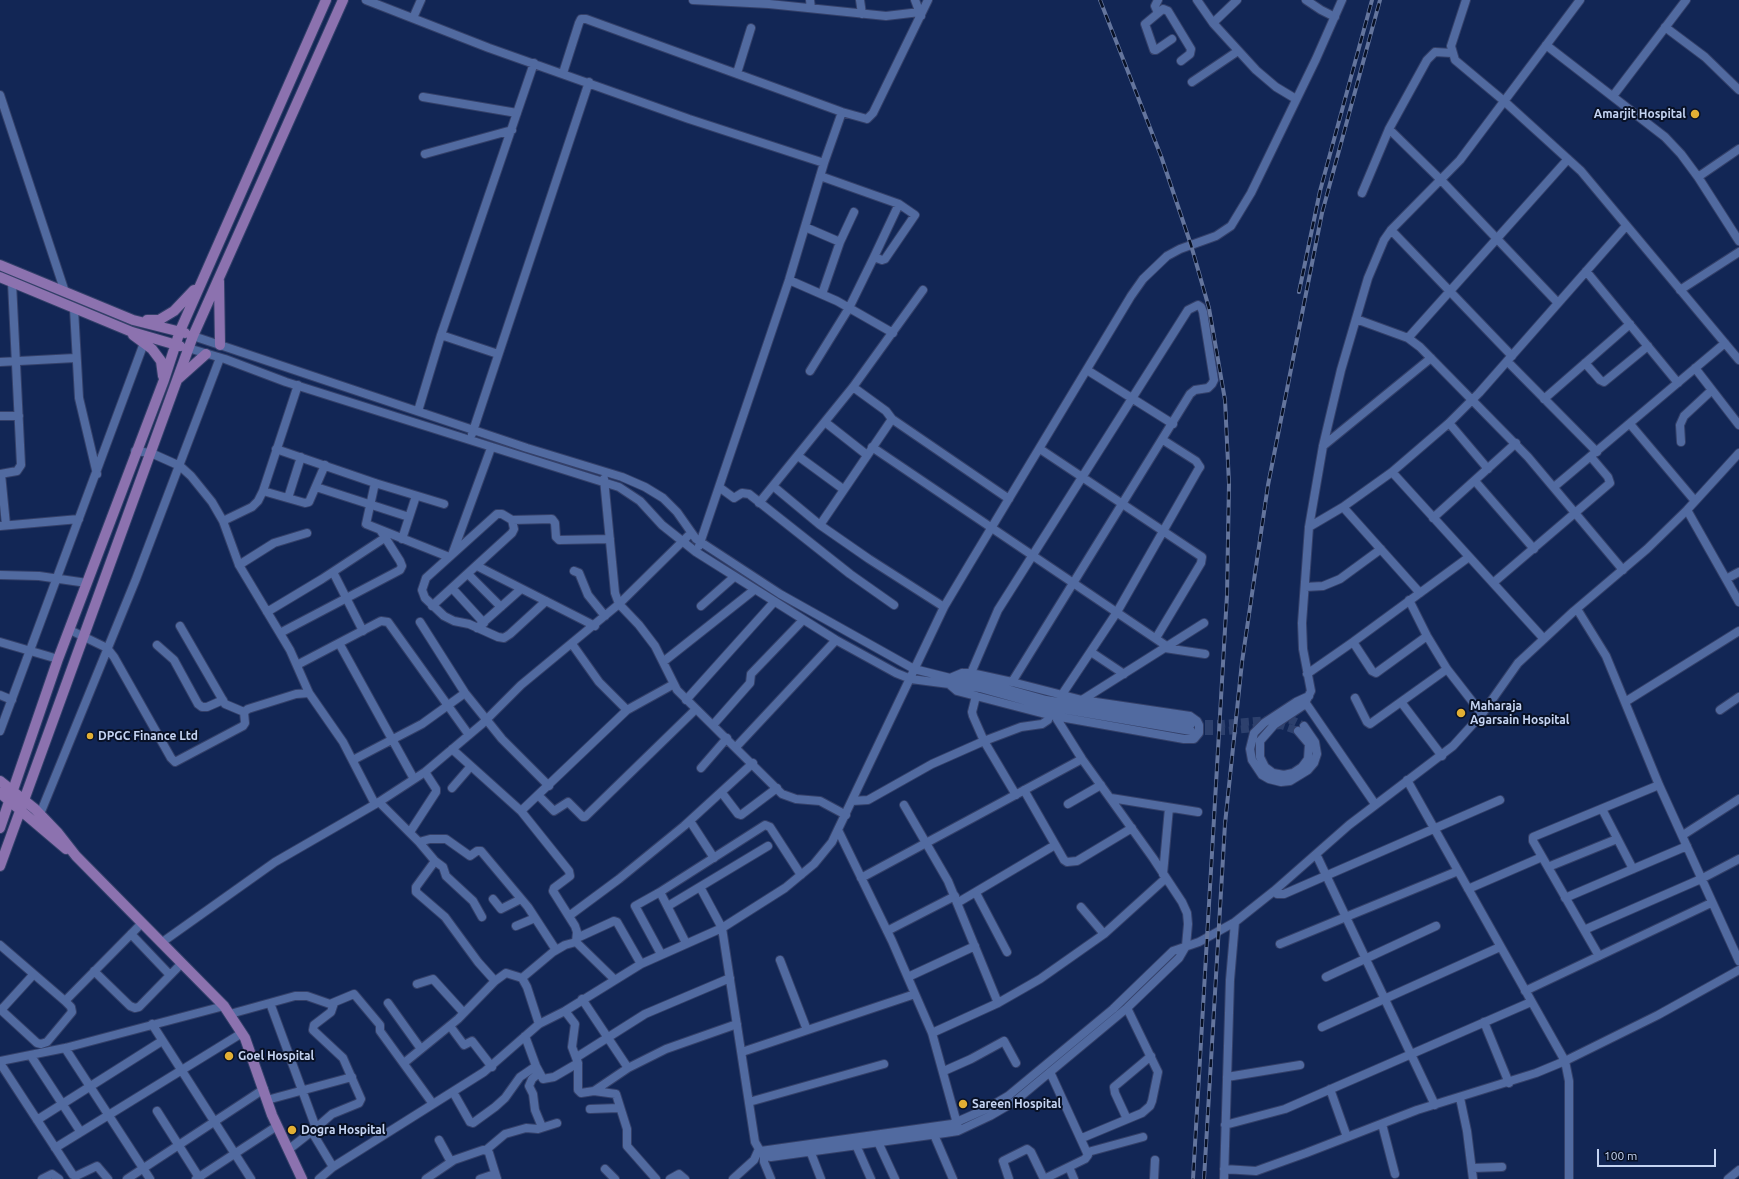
<!DOCTYPE html>
<html>
<head>
<meta charset="utf-8">
<style>
	body { margin:0 }
	#map { position:relative; width:1739px; height:1179px; overflow:hidden; background:#122655; font-family:Ubuntu,sans-serif }
	canvas { display:block }
	.scale { position:absolute; left:1597px; top:1149px; width:119px; height:18px; box-sizing:border-box; border:2px solid #c5d4f2; border-top:0; padding-left:5px; font-size:12px; line-height:14px; white-space:nowrap; color:#c5d4f2; -webkit-text-stroke:3px #081126; paint-order:stroke }
</style>
</head>
<body>
<div id="map">
<canvas width="1739" height="1179"></canvas>
<div class="scale">100 m</div>
</div>
<script>
const ctx = document.querySelector('canvas').getContext('2d');
ctx.lineJoin = 'round';
function toPath(rows) {
  const path = new Path2D();
  for (const r of rows) {
    path.moveTo(r[0], r[1]);
    for (let i = 2; i < r.length; i += 2) path.lineTo(r[i], r[i + 1]);
  }
  return path;
}
function trace(path, color, width, dash) {
  ctx.strokeStyle = color;
  ctx.lineWidth = width;
  ctx.lineCap = dash ? 'butt' : 'round';
  ctx.setLineDash(dash || []);
  ctx.stroke(path);
}
function drawText(font, color, halo, rows, align = 'center') {
  ctx.font = font + ' Ubuntu,sans-serif';
  ctx.lineWidth = 4;
  ctx.setLineDash([]);
  ctx.textBaseline = 'middle';
  ctx.strokeStyle = halo;
  ctx.fillStyle = color;
  for (const [text, x, y, turn = 0] of rows) {
    ctx.save();
    ctx.translate(x, y);
    ctx.rotate((+turn || 0) * Math.PI / 180);
    ctx.textAlign = isNaN(turn) ? turn : align;
    if (halo) ctx.strokeText(text, 0, 0);
    ctx.fillText(text, 0, 0);
    ctx.restore();
  }
}
trace(toPath([
	[1193,724,1223,724,1279,719,1292,720,1304,726],
	[1193,731,1226,731,1281,725,1298,731]
]), '#2d406d', 8, [8, 4]);
const minor = toPath([
	[366,0,489,48,689,119,824,163],
	[693,0,769,4,886,16,920,12],
	[810,0,811,8],
	[860,0,862,14],
	[915,0,921,16],
	[1158,0,1155,6,1158,13],
	[1197,0,1213,23,1256,70,1276,87,1296,99],
	[1306,0,1321,10,1335,17],
	[1466,0,1451,46,1455,60,1504,101,1581,171,1739,360],
	[413,18,421,0],
	[1213,23,1237,0],
	[1665,27,1705,57,1739,90],
	[1172,39,1156,50,1154,50,1145,24,1163,9,1168,11,1191,49,1190,54,1181,61],
	[1546,45,1665,137,1681,154,1698,177,1739,241],
	[563,73,579,23,581,19,586,19,842,112,867,119,873,113,928,0],
	[737,73,751,28],
	[1192,82,1238,51],
	[0,95,65,292],
	[1613,96,1686,0],
	[423,97,517,113],
	[1389,129,1441,180,1558,303],
	[425,154,512,130],
	[1698,177,1739,149],
	[1362,193,1389,129,1427,60,1435,52,1452,53],
	[805,227,840,242],
	[1391,230,1512,356],
	[874,257,899,204],
	[1586,271,1678,383],
	[789,280,837,301,893,333],
	[1680,290,1739,252],
	[822,294,840,242,854,212],
	[74,309,79,398,97,474],
	[1356,319,1408,338,1420,347,1528,457,1623,570],
	[441,335,498,354],
	[193,336,527,448,622,477,645,487,663,498,677,512,696,539,780,594,914,669,950,678,989,684,1046,700,1191,724],
	[1408,338,1568,159],
	[188,348,225,359,286,382,619,487,640,501,662,525,696,552,836,640,896,673,911,679,980,688,1044,706,1191,731],
	[1507,361,1597,452],
	[0,362,75,358],
	[1585,363,1600,380,1604,382,1648,346],
	[1695,368,1739,425],
	[1087,370,1173,424],
	[810,371,849,308,874,257,882,260,885,259,915,215,899,204,820,176],
	[298,385,263,491,305,503,309,502,325,465],
	[853,387,886,411,892,419],
	[1544,399,1630,324],
	[418,411,441,335,534,63],
	[0,416,19,416],
	[825,422,867,455],
	[1449,423,1488,469],
	[1630,424,1695,501],
	[472,434,589,82],
	[1681,442,1680,425,1684,416,1712,390],
	[1323,446,1431,358],
	[872,447,1168,647],
	[276,449,375,483,444,504],
	[1040,449,1202,557,1201,563,1156,638],
	[135,451,151,453,180,466,191,476,212,502,223,521,239,565,290,650,309,693,343,742,375,804],
	[798,456,843,489],
	[1392,472,1544,639],
	[0,474,17,471,21,465,12,283],
	[1,474,6,525],
	[604,479,615,593,619,604,639,625,655,646,677,690,782,794,796,799,820,801,846,815],
	[1475,481,1534,549],
	[375,483,366,524,449,557],
	[773,486,820,525],
	[316,487,409,517],
	[719,487,734,498,742,493,749,494,850,574,894,605],
	[1554,487,1725,343],
	[288,498,301,457],
	[759,503,853,387,923,290],
	[1343,507,1420,593],
	[1687,510,1739,602],
	[1433,518,1516,443],
	[223,521,252,507,258,501,263,491],
	[0,526,79,519],
	[1309,527,1343,507,1392,472,1449,423,1479,393,1626,226],
	[402,539,416,496],
	[699,546,789,280,824,163,842,112],
	[453,552,491,448],
	[239,565,274,543,307,533],
	[477,566,595,626],
	[574,571,579,573,588,595,605,616],
	[333,572,363,631],
	[468,574,501,607],
	[0,575,39,576,87,583],
	[1726,579,1739,572],
	[1493,583,1610,483,1608,477,1591,457],
	[1305,587,1323,586,1340,579,1381,549],
	[452,588,484,623],
	[1409,600,1427,636,1447,669,1482,714],
	[546,601,510,634,504,638,498,637,469,624,454,621,444,616,425,598,422,590,426,578,497,514,502,514,512,520,552,519,555,523,556,537,559,540,610,539],
	[432,606,512,533,514,529,512,520],
	[701,606,734,577],
	[944,607,869,559,820,525,892,419,1009,499],
	[1577,609,1606,656,1659,785,1739,961],
	[267,612,322,579,386,537],
	[420,622,465,693,502,739,549,786],
	[180,626,225,704,244,712],
	[477,628,521,589],
	[70,630,107,648,114,657,171,758,175,762,243,726,245,723,244,712,248,709,296,694,309,693],
	[280,633,400,570,402,566,400,561,381,531],
	[0,642,58,659],
	[1353,642,1372,671,1376,673,1427,636],
	[339,643,414,779],
	[572,644,599,682,627,710],
	[157,645,174,660,198,704,202,707,207,707,223,700],
	[1165,648,1205,654],
	[1091,652,1124,674],
	[663,662,754,590],
	[297,665,381,621,388,622,469,735],
	[962,673,971,673,1012,682,1082,700,1190,716,1197,721,1199,725,1199,733,1194,739,1184,739,1049,715,957,691,950,685,950,678,962,673],
	[971,673,998,610,1188,310,1198,305,1201,307,1203,312,1214,380,1212,384,1208,388,1195,390,1190,394,1012,682],
	[1307,674,1353,642,1469,557],
	[0,695,12,700],
	[976,696,972,712,973,716,984,741,1016,795],
	[1061,696,1117,612,1198,470,1200,467,1196,461,1163,440],
	[1355,698,1367,722,1370,724,1447,669],
	[1303,699,1375,804],
	[686,700,774,602],
	[1082,700,1204,623],
	[1401,702,1442,756],
	[1625,702,1739,631],
	[1720,710,1739,697],
	[1055,716,1082,759,1153,858,1182,902,1187,913,1188,924,1186,946,1179,958,1127,1008,1014,1102,990,1116,958,1131,945,1133,771,1157,766,1156,759,1149,755,1142,722,928,785,888,814,864,832,842,944,607,969,565,1131,296,1143,279,1167,256,1180,249,1216,236,1231,226,1251,193,1316,59,1342,0],
	[713,725,750,683,751,674,803,620],
	[1304,726,1315,742,1317,754,1314,763,1308,770,1290,781,1281,782,1269,779,1262,775,1252,760,1250,749,1254,733,1264,723,1296,702,1309,696],
	[0,731,144,343],
	[1298,731,1309,744,1308,759,1302,767,1293,773,1284,775,1273,773,1265,767,1260,757,1260,741,1274,725,1304,705,1311,691,1303,649,1302,623,1309,527,1323,446,1341,370,1368,278,1384,240,1391,230,1460,160,1580,0],
	[736,747,836,640],
	[452,749,521,811,569,871,570,876,554,888,553,891,575,926,577,932,576,942,614,979],
	[353,760,422,724,465,693],
	[701,768,727,738],
	[1407,780,1565,1061,1569,1081,1569,1179],
	[452,788,471,766],
	[1024,790,1064,860,1067,862,1077,861,1132,828],
	[722,793,738,814,741,815,777,788],
	[538,795,554,811,568,802,583,817,585,817,696,709],
	[1111,798,1198,812],
	[852,801,868,800,932,764,984,741,1021,727,1042,724,1048,720,1049,715],
	[379,802,419,842,430,839,446,839,470,856,477,851,481,851,528,907,556,950],
	[1068,804,1101,785],
	[904,805,948,881,998,1003],
	[1602,809,1633,869],
	[521,811,627,710,674,684],
	[40,814,136,579,220,358],
	[690,821,714,858],
	[838,830,892,941,932,1033,958,1127],
	[410,832,436,792,436,789,425,772],
	[1683,835,1739,799],
	[419,842,435,861,416,887,416,892,445,917,478,962,495,981,506,973,522,978,527,987,539,1024],
	[1316,854,1435,1105],
	[435,861,443,867,446,876,473,901,482,917],
	[1548,867,1617,839],
	[1163,874,1169,808],
	[861,878,1082,759],
	[1468,889,1542,857],
	[1274,891,1277,894,1284,894,1500,800],
	[660,892,765,825,770,827,801,875],
	[976,893,1007,952],
	[1565,898,1687,846],
	[493,899,501,909,521,899],
	[957,903,1055,845],
	[668,906,768,846],
	[1081,907,1104,934],
	[569,916,619,879,684,826,753,763],
	[516,926,535,918],
	[1584,930,1701,879,1739,859],
	[887,931,955,896],
	[131,934,170,975],
	[577,938,614,921,617,922,641,964],
	[161,943,275,862,379,802,425,772,482,724,521,685,619,604,691,533],
	[1280,944,1458,871],
	[0,945,65,1001,71,1007,72,1012,47,1042,41,1044,37,1043,0,1009],
	[661,954,635,906,660,892,686,943],
	[1599,956,1533,841,1533,837,1659,785],
	[780,960,807,1030],
	[94,971,130,1006,135,1008,139,1007,182,963],
	[908,977,975,946],
	[1326,977,1436,926],
	[522,978,553,952,565,945,576,942],
	[417,984,433,979,463,1012],
	[1525,991,1711,903],
	[582,999,628,1068],
	[65,1001,142,923],
	[270,1003,316,1128,288,1150],
	[388,1003,421,1049],
	[1,1010,33,975],
	[565,1011,575,1024,572,1047,578,1063,578,1090,581,1093,594,1091,628,1068,666,1049,737,1024],
	[230,1014,295,996,307,996,330,1004,354,994,380,1025,380,1031,433,1104],
	[1484,1022,1509,1083],
	[152,1024,251,1179],
	[450,1026,464,1045,472,1041,492,1067],
	[1322,1027,1500,947],
	[932,1033,998,1003,1040,979,1104,934,1166,878],
	[525,1036,536,1066,543,1079,554,1077,578,1063],
	[65,1048,150,1179],
	[742,1052,915,994],
	[31,1056,80,1131],
	[577,1057,645,1014,730,978],
	[0,1061,65,1048,224,1006],
	[0,1063,73,1175,76,1176,97,1166,108,1179],
	[404,1063,458,1019,495,981],
	[944,1071,971,1059,1004,1041,1016,1063],
	[539,1073,532,1079,529,1086,533,1094,535,1110,542,1127],
	[1227,1077,1300,1065],
	[1330,1089,1347,1137],
	[594,1091,616,1094,627,1129,627,1146,656,1179],
	[453,1092,470,1122,473,1123,495,1107,505,1098,520,1077,536,1066],
	[1460,1098,1467,1131,1473,1179],
	[267,1100,352,1077],
	[749,1102,884,1064],
	[590,1109,619,1108],
	[157,1111,200,1179],
	[1127,1119,1115,1093,1114,1087,1151,1056],
	[37,1120,162,1041],
	[1382,1124,1395,1174],
	[1225,1125,1285,1109,1531,1002],
	[316,1128,332,1114,359,1103,361,1099,343,1058,313,1030,314,1025,331,1012,334,1003],
	[932,1130,953,1179],
	[312,1132,333,1167],
	[1082,1138,1142,1113,1150,1106,1152,1101,1158,1072,1127,1008],
	[439,1140,451,1162],
	[878,1142,895,1179],
	[856,1145,871,1179],
	[55,1148,242,1033],
	[809,1148,821,1179],
	[486,1150,505,1134,526,1128,538,1129,557,1123],
	[761,1151,952,1124,986,1109,1008,1096,1113,1009,1173,951,1199,942,1235,922,1274,891,1349,825,1453,746,1482,714,1518,663,1574,611,1647,549,1687,510,1739,453],
	[764,1151,764,1162,771,1179],
	[1088,1152,1143,1137],
	[1069,1167,1074,1179],
	[1472,1168,1502,1167],
	[605,1169,615,1179],
	[1224,1169,1256,1171,1306,1153,1417,1110,1536,1073,1565,1061,1658,1015,1739,970],
	[42,1179,52,1174,59,1179],
	[127,1179,264,1089],
	[196,1179,277,1126],
	[319,1179,333,1167,484,1072,539,1024,565,1011,641,964,722,928,700,887],
	[426,1179,454,1160,483,1150,488,1151,489,1153,497,1179],
	[480,1179,495,1174],
	[670,1179,679,1174,685,1179],
	[733,1179,754,1160,759,1149],
	[1009,1179,1003,1161,1027,1149,1031,1152,1044,1179],
	[1044,1179,1085,1159,1088,1155,1050,1072],
	[1154,1179,1155,1160],
	[1224,1179,1230,980,1235,922],
	[1728,1179,1739,1170]
]);
const major = toPath([
	[0,265,133,320,185,333],
	[0,277,132,332,180,346],
	[219,281,220,345],
	[147,320,159,320,174,311,194,290],
	[133,335,152,349,161,361,163,376],
	[178,379,206,354],
	[0,781,35,809,58,833,76,856,224,1006,245,1038,272,1115,302,1179],
	[0,793,66,849],
	[0,828,58,659,164,380,180,331,326,0],
	[0,866,193,336,343,0]
]);
trace(minor, '#344069', 10);
trace(major, '#344069', 12);
trace(minor, '#516aa0', 8);
trace(major, '#8c72af', 10);
const rail = toPath([
	[1100,0,1161,156,1191,245,1209,308,1225,400,1229,484,1227,595,1193,1179],
	[1299,292,1320,191,1372,0],
	[1204,1179,1225,824,1242,662,1268,485,1322,213,1380,0]
]);
trace(rail, '#64759d', 4);
trace(rail, '#081126', 2.5, [8]);
for (const [x, y, r, color] of [
	[1695,114,5,"#e2af34"],
	[1461,713,5,"#e2af34"],
	[90,736,4,"#e2af34"],
	[229,1056,5,"#e2af34"],
	[963,1104,5,"#e2af34"],
	[292,1130,5,"#e2af34"]
]) {
  const dot = new Path2D();
  dot.arc(x, y, r, 0, 2 * Math.PI);
  ctx.fillStyle = color;
  ctx.fill(dot);
  trace(dot, '#081126', 1.5);
}
drawText('bold 12px', '#c5d4f2', '#081126', [
	["Amarjit Hospital",1686,114,"right"],
	["Maharaja",1470,706],
	["Agarsain Hospital",1470,720],
	["DPGC Finance Ltd",98,736],
	["Goel Hospital",238,1056],
	["Sareen Hospital",972,1104],
	["Dogra Hospital",301,1130]
], 'left');
</script>
</body>
</html>
